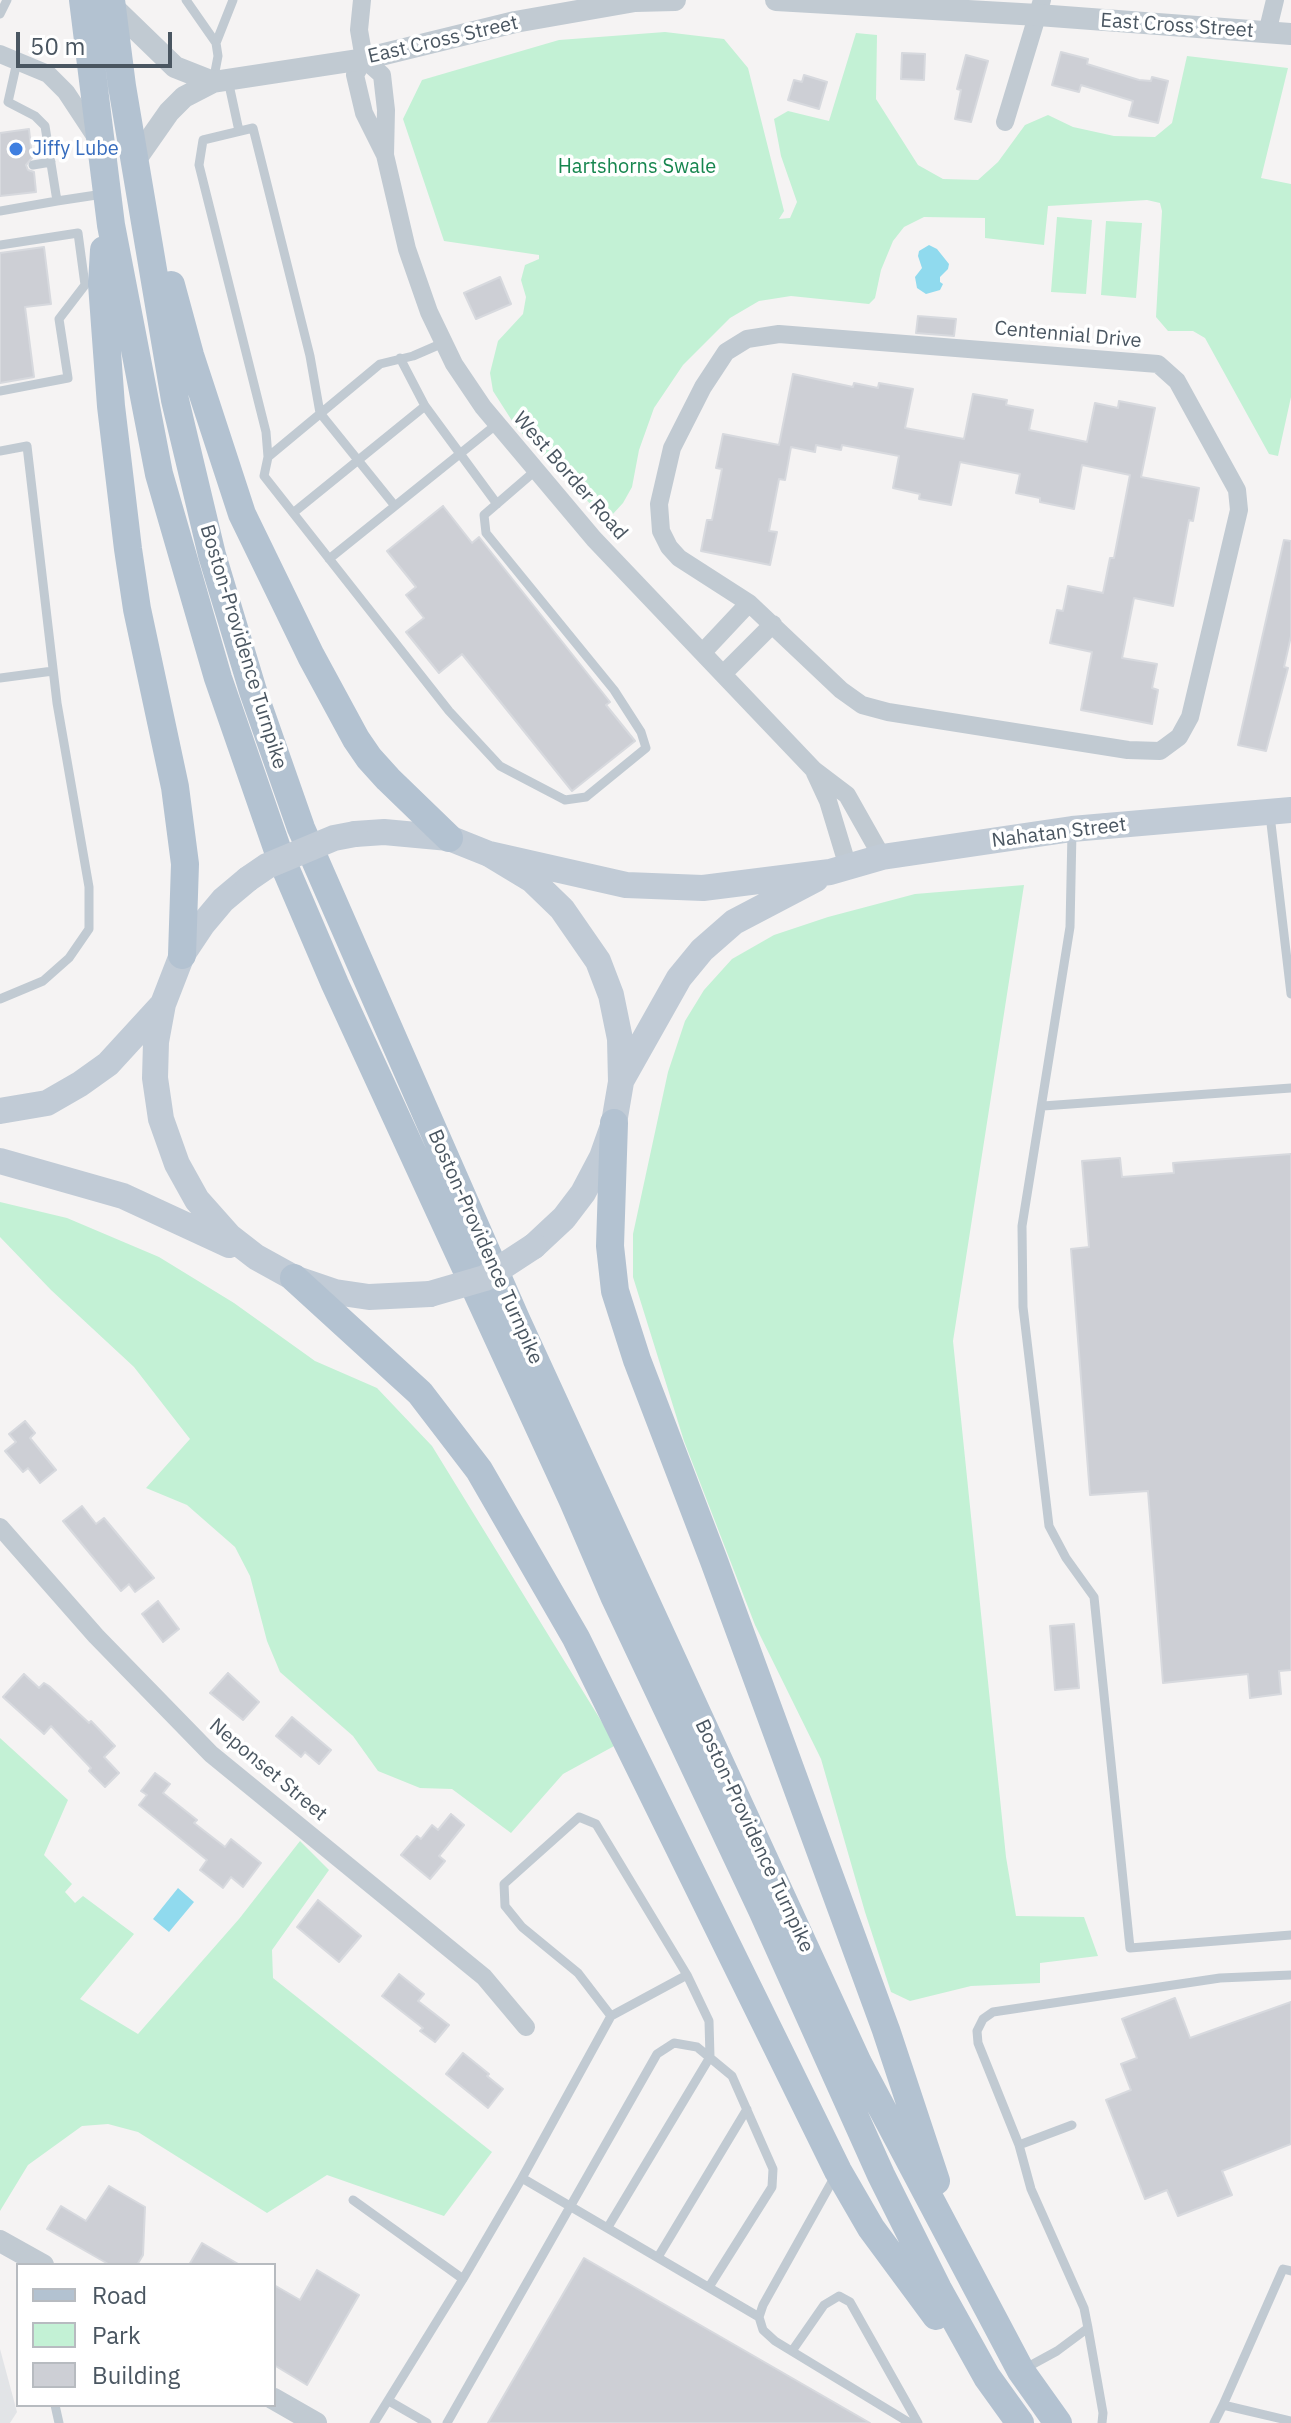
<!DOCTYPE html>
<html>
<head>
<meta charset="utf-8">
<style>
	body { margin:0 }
	#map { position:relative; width:1291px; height:2423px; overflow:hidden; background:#f5f3f3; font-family:"IBM Plex Sans",sans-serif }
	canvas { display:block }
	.legend { position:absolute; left:16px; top:2263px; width:260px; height:144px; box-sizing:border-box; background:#fff; border:2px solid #b7bbc0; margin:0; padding:10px 14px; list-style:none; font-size:24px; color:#4a5661 }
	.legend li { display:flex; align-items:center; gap:16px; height:40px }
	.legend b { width:40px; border:2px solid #b7bbc0 }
	.scale { position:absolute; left:16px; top:32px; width:156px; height:36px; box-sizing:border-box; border:4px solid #4a5661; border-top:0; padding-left:10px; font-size:24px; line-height:28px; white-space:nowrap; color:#4a5661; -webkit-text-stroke:6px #fff; paint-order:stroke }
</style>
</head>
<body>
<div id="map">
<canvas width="1291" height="2423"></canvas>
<ul class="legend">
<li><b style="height:10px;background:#b3c2d1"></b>Road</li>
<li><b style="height:22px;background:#c3f1d5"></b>Park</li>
<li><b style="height:22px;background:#cdcfd5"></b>Building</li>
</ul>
<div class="scale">50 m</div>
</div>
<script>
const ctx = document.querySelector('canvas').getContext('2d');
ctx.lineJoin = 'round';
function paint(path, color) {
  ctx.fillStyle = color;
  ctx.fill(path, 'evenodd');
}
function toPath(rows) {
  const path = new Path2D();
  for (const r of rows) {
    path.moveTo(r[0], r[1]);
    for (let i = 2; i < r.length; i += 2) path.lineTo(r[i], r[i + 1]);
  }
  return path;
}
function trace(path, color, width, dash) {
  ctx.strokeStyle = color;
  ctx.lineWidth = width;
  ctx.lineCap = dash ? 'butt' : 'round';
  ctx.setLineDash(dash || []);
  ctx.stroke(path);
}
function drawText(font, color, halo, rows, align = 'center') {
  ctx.font = font + ' "IBM Plex Sans",sans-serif';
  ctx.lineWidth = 7;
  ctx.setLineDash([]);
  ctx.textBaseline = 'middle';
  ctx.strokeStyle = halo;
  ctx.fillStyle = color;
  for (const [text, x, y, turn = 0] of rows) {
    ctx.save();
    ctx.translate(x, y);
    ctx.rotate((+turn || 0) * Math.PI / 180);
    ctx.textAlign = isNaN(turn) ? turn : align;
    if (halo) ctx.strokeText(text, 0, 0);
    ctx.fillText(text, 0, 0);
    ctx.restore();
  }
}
paint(toPath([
	[0,2349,17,2412,10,2423,0,2423]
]), '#e2e4e7');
paint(toPath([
	[665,32,724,39,748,68,784,211,779,219,790,218,797,202,781,156,774,119,788,111,829,121,856,33,877,35,876,99,918,165,943,179,978,180,998,162,1025,125,1048,115,1073,127,1114,136,1155,137,1172,123,1187,56,1288,68,1261,178,1291,184,1291,397,1278,456,1269,454,1205,338,1193,331,1168,331,1156,317,1162,211,1160,203,1147,200,1048,206,1044,245,985,238,985,218,924,217,904,227,893,241,881,270,875,298,869,304,791,296,759,301,730,318,683,365,654,408,639,450,632,487,623,503,612,515,600,514,516,427,493,391,490,373,498,341,523,314,526,297,521,280,525,265,539,259,539,255,444,241,403,119,422,80,559,40],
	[1057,217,1092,220,1086,294,1051,292],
	[1106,221,1142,223,1136,298,1101,295],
	[1024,885,953,1341,1006,1857,1016,1916,1084,1917,1098,1956,1040,1963,1040,1983,971,1986,910,2001,891,1992,865,1912,821,1759,755,1625,684,1441,633,1277,633,1234,668,1072,685,1021,704,990,732,959,774,935,828,917,915,894],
	[0,1202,67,1218,159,1257,234,1303,315,1361,377,1388,432,1446,616,1745,563,1774,511,1833,452,1789,420,1788,378,1771,353,1736,280,1672,267,1641,250,1576,235,1547,187,1505,146,1488,190,1439,134,1367,51,1290,0,1237],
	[0,1738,68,1800,44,1855,72,1884,65,1892,75,1903,83,1896,134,1934,80,1999,138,2034,239,1919,300,1841,329,1870,272,1950,273,1978,492,2152,444,2216,327,2175,267,2213,138,2132,108,2124,82,2126,28,2165,0,2211]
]), '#c3f1d5');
paint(toPath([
	[929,245,937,249,949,264,948,269,940,277,940,282,943,284,940,290,926,294,917,288,915,277,922,268,918,256,919,251],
	[178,1888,194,1902,169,1932,153,1919]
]), '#90daee');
const building = toPath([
	[1061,52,1088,59,1087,64,1139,80,1151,81,1152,77,1168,81,1158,123,1129,116,1133,101,1081,85,1079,92,1052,85,1061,52],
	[902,53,925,54,924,80,901,79,902,53],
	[966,55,988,61,971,122,955,119,961,90,957,89,966,55],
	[804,75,827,82,819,109,788,100,794,80,802,82,804,75],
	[29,129,32,158,26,165,28,170,34,172,36,192,0,196,0,133,29,129],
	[44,247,51,304,25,307,34,377,0,383,0,253,44,247],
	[500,277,511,304,476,319,464,293,500,277],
	[918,316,956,319,954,336,916,333,918,316],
	[793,374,853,387,854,383,878,388,879,383,913,389,905,428,964,439,973,394,1007,400,1006,405,1033,410,1029,430,1087,442,1095,403,1118,408,1119,401,1155,408,1141,477,1199,488,1193,521,1189,520,1173,606,1134,598,1122,658,1157,664,1152,688,1158,690,1152,724,1081,710,1092,652,1050,643,1057,610,1063,611,1068,586,1103,593,1110,558,1114,558,1130,475,1082,465,1074,509,1040,502,1040,498,1016,493,1020,474,960,462,951,505,919,499,920,494,893,488,899,456,842,445,841,450,816,445,815,452,791,447,785,480,779,479,769,531,777,532,770,565,701,551,707,520,712,520,722,469,716,468,723,434,779,445,793,374],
	[443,506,472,543,479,537,610,702,606,705,635,741,572,791,462,654,439,673,406,632,424,618,406,595,416,587,387,551,443,506],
	[1284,540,1291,541,1291,636,1284,667,1288,668,1266,751,1238,745,1284,540],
	[1291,1154,1291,1670,1279,1671,1281,1694,1250,1698,1248,1674,1163,1683,1148,1491,1090,1495,1071,1249,1089,1247,1082,1161,1120,1158,1122,1177,1174,1173,1173,1163,1291,1154],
	[25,1421,35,1433,30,1438,56,1470,40,1483,28,1468,23,1472,5,1451,16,1442,9,1434,25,1421],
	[82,1506,96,1524,104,1518,154,1578,135,1592,129,1584,121,1591,63,1521,82,1506],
	[158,1601,179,1629,163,1642,142,1614,158,1601],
	[1074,1624,1079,1688,1055,1690,1050,1626,1074,1624],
	[228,1673,259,1702,243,1720,210,1693,228,1673],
	[24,1674,39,1688,44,1683,49,1686,89,1723,91,1721,115,1746,104,1757,119,1773,105,1787,89,1771,91,1768,51,1726,44,1734,3,1697,24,1674],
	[292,1717,331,1750,319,1764,305,1752,301,1757,276,1736,292,1717],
	[155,1773,170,1784,163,1793,197,1820,194,1823,225,1847,231,1839,261,1863,243,1887,231,1877,223,1888,200,1870,207,1860,139,1805,147,1795,141,1791,155,1773],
	[451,1814,464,1825,439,1856,445,1861,430,1879,401,1855,417,1836,421,1839,432,1825,438,1830,451,1814],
	[318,1900,361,1936,339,1962,297,1927,318,1900],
	[399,1974,424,1994,418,2001,449,2025,435,2042,420,2031,423,2028,382,1996,399,1974],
	[1175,1998,1190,2038,1291,2002,1291,2144,1222,2171,1232,2195,1178,2216,1167,2190,1145,2199,1106,2100,1131,2090,1121,2064,1137,2058,1122,2019,1175,1998],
	[463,2053,489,2074,487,2076,503,2089,488,2108,446,2074,463,2053],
	[109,2186,145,2207,143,2255,137,2265,110,2265,47,2229,61,2206,86,2221,109,2186],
	[202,2243,240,2265,189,2265,202,2243],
	[584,2258,870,2423,488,2423,584,2258],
	[317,2270,359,2295,307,2385,274,2365,274,2285,300,2300,317,2270]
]);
paint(building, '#cdcfd5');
trace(building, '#d7d9de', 2);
trace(toPath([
	[186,0,216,43],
	[0,14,7,0],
	[17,62,8,102,35,116,45,126,57,201,103,194],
	[228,80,239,131],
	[213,82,218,56,216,43,233,0],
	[33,165,51,162],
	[0,211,57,201],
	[0,245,78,233,85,285,59,319,68,378,0,391],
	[443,343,413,356,380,364,268,457,264,476,449,711,500,766,565,800,586,797,646,748,641,732,614,690,486,533,484,515,535,471],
	[400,358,425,406,497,504],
	[0,451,27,446,57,703,89,887,89,929,69,958,43,981,0,999],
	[268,457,266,432,199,165,203,140,253,128,310,356,320,413,395,506],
	[293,513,425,406],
	[329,559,497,424],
	[0,678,53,671],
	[1270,815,1291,994],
	[1072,832,1070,927,1022,1226,1023,1307,1049,1526,1066,1558,1094,1597,1130,1948,1291,1935],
	[1043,1106,1291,1088],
	[611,2016,578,1973,522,1927,505,1906,504,1884,579,1817,596,1824,687,1975],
	[1019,2145,978,2043,977,2031,983,2019,993,2012,1220,1978,1291,1975],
	[522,2178,611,2016,687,1975,709,2021,710,2057,608,2227],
	[834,2178,763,2305,759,2317,763,2330,775,2341,910,2423],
	[353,2200,463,2279],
	[658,2257,747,2109],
	[1088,2328,1103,2413,1102,2423],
	[792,2351,824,2305,839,2296,850,2302,918,2423],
	[1024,2369,1057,2351,1088,2328,1084,2308,1031,2189,1019,2145,1072,2125],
	[389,2401,427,2423],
	[55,2405,59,2423],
	[1223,2405,1283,2269,1291,2271],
	[374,2423,463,2279,522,2178,759,2317],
	[447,2423,657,2054,674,2043,697,2047,732,2076,773,2169,772,2187,709,2287],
	[1214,2423,1223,2405,1291,2421]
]), '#c1cad2', 9);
trace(toPath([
	[362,0,359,30,364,59,382,75,386,110,385,155,364,113,355,75,364,59],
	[1267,33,1275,0],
	[0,54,48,74,66,92,97,139],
	[1005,122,1042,0],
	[385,155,407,249,429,312,454,364,483,407,594,539,814,770,847,795,882,857],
	[779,334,1158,364,1177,381,1237,490,1239,510,1190,717,1179,737,1160,751,1128,750,888,712,862,705,841,690,749,603,679,558,669,547,661,531,659,504,672,448,703,387,726,352,747,339,779,334],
	[703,652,749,603],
	[723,674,773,624],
	[815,773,828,801,848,867],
	[0,1527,96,1636,211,1754,484,1977,526,2027]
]), '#c1cad2', 18);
trace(toPath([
	[776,0,1038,15,1291,34],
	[111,5,175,67,213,82],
	[134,162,169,112,184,97,213,82,364,59,515,22,635,1,675,0],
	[0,2241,43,2265],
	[274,2399,316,2423]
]), '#c1cad2', 22);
trace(toPath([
	[355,834,384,832,449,838,489,854,532,880,562,909,598,961,611,995,620,1039,621,1082,614,1123,602,1157,583,1193,564,1218,534,1246],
	[489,854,626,885,703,888,830,872,882,857,1072,829,1291,810],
	[248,879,223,900,202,925,182,955,163,1004,156,1042,155,1078,161,1119,177,1164,197,1200,229,1236,256,1257,294,1278,335,1292,369,1297,430,1294],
	[621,1081,679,978,702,950,734,922,816,879],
	[0,1111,47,1103,80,1084,108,1064,163,1004],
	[0,1161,123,1196,229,1245]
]), '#c1cbd6', 26);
trace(toPath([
	[83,0,111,225,159,474,218,678,278,851,335,984,573,1501,614,1596,762,1910,881,2175,938,2289,987,2377,1020,2423],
	[111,0,122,86,175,400,212,555,253,691,301,828,516,1319,858,2063,1021,2371,1058,2423],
	[104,250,102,284,111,406,128,549,137,609,175,787,185,864,182,955],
	[171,285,190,355,242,514,311,656,356,739,369,758,388,779,449,838],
	[614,1123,610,1246,615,1291,637,1360,714,1561,886,2030,936,2181],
	[294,1278,420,1393,479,1470,576,1638,838,2171,871,2228,936,2316]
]), '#b3c2d1', 28);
trace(toPath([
	[248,879,267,866,334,838,355,834],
	[430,1294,485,1278,534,1246]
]), '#c1cbd6', 26);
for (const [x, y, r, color] of [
	[16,149,8,"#3f7fe0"]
]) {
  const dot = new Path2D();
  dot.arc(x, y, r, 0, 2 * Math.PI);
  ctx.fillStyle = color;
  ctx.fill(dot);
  trace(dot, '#fff', 3);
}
drawText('20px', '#4a5661', '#fff', [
	["East Cross Street",1177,26,4],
	["East Cross Street",443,40,-13],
	["Centennial Drive",1068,335,5],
	["West Border Road",570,476,49],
	["Boston-Providence Turnpike",243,647,73],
	["Nahatan Street",1059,833,-7],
	["Boston-Providence Turnpike",485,1247,66],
	["Neponset Street",268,1770,40],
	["Boston-Providence Turnpike",754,1836,65]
]);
drawText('20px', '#366cbe', '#fff', [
	["Jiffy Lube",32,149]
], 'left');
drawText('20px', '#17864f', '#fff', [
	["Hartshorns Swale",637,167]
]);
</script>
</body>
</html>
